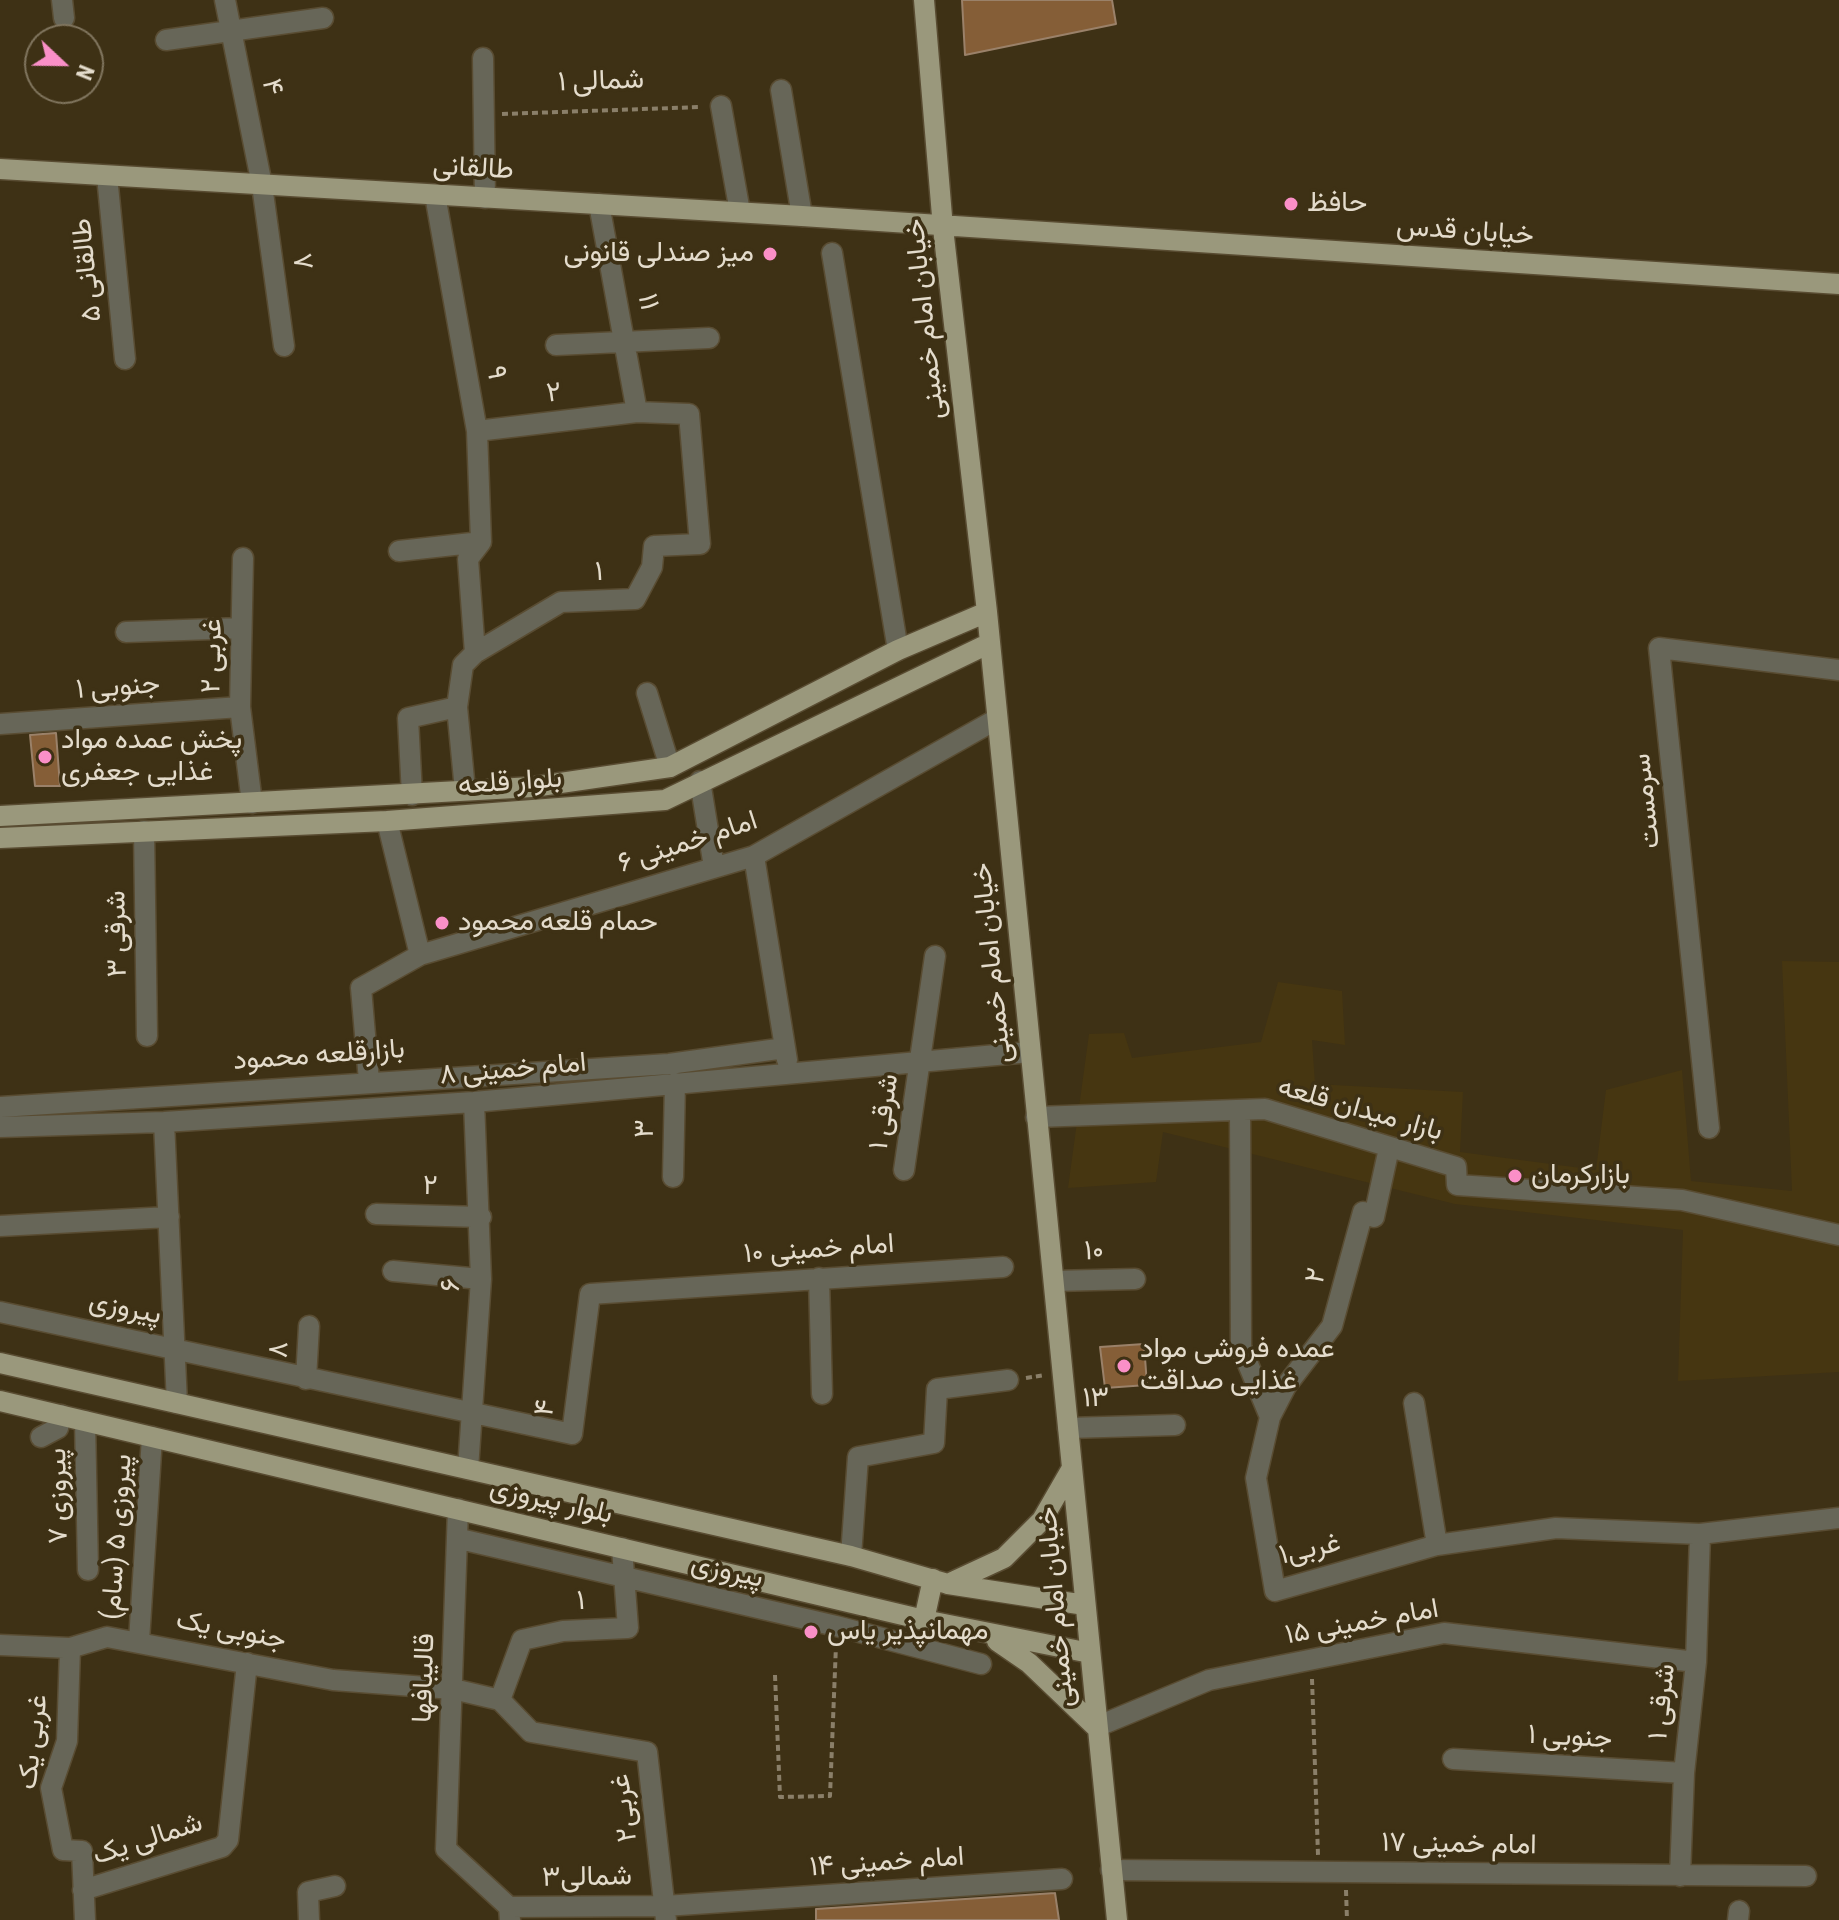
<!DOCTYPE html>
<html>
<head>
<meta charset="utf-8">
<style>
	body { margin:0 }
	#map { position:relative; width:1839px; height:1920px; overflow:hidden; background:#3e3115; font-family:"Roboto Condensed",sans-serif }
	canvas { display:block }
	.north { position:absolute; left:24px; top:24px; width:80px; height:80px; box-sizing:border-box; background:#3e3115; border:2px solid #80755e; border-radius:50%; rotate:112deg; font-size:22px; font-weight:700; line-height:32px; text-align:center; color:#e4dccc }
	.north::after { content:''; display:block; margin:auto; width:28px; height:36px; background:#fa8fc7; clip-path:polygon(50% 0,100% 100%,50% 72%,0 100%) }
</style>
</head>
<body>
<div id="map">
<canvas width="1839" height="1920"></canvas>
<div class="north">N</div>
</div>
<script>
const ctx = document.querySelector('canvas').getContext('2d');
ctx.lineJoin = 'round';
function paint(path, color) {
  ctx.fillStyle = color;
  ctx.fill(path, 'evenodd');
}
function toPath(rows) {
  const path = new Path2D();
  for (const r of rows) {
    path.moveTo(r[0], r[1]);
    for (let i = 2; i < r.length; i += 2) path.lineTo(r[i], r[i + 1]);
  }
  return path;
}
function trace(path, color, width, dash) {
  ctx.strokeStyle = color;
  ctx.lineWidth = width;
  ctx.lineCap = dash ? 'butt' : 'round';
  ctx.setLineDash(dash || []);
  ctx.stroke(path);
}
function drawText(font, color, halo, rows, align = 'center') {
  ctx.font = font + ' "Roboto Condensed",Vazirmatn,sans-serif';
  ctx.lineWidth = 7;
  ctx.setLineDash([]);
  ctx.textBaseline = 'middle';
  ctx.strokeStyle = halo;
  ctx.fillStyle = color;
  for (const [text, x, y, turn = 0] of rows) {
    ctx.save();
    ctx.translate(x, y);
    ctx.rotate((+turn || 0) * Math.PI / 180);
    ctx.textAlign = isNaN(turn) ? turn : align;
    if (halo) ctx.strokeText(text, 0, 0);
    ctx.fillText(text, 0, 0);
    ctx.restore();
  }
}
paint(toPath([
	[1782,961,1839,962,1839,1372,1678,1381,1683,1230,1455,1204,1163,1132,1156,1182,1068,1188,1089,1034,1124,1033,1132,1058,1261,1042,1278,982,1342,991,1345,1045,1312,1040,1315,1084,1463,1092,1460,1152,1596,1170,1606,1090,1682,1070,1691,1181,1792,1191]
]), '#463611');
const building = toPath([
	[962,0,1112,0,1116,24,965,55,962,0],
	[56,733,60,786,35,786,30,735,56,733],
	[1144,1344,1147,1385,1105,1388,1100,1347,1144,1344],
	[1055,1893,1059,1920,816,1920,816,1909,1055,1893]
]);
paint(building, '#855e37');
trace(building, '#9a8169', 2);
const minor = toPath([
	[62,0,64,18],
	[225,0,262,185,284,346],
	[166,40,323,18],
	[483,58,485,198],
	[781,90,802,216],
	[721,106,740,212],
	[107,176,125,359],
	[435,195,477,431,481,542,468,559,475,653,463,665,457,707,465,790],
	[599,204,637,412],
	[832,253,898,650],
	[556,345,709,338],
	[399,551,481,542],
	[243,558,240,707,252,803],
	[126,632,241,628],
	[475,653,561,602,635,599,652,567,654,546,700,544,689,414,637,412,477,431],
	[647,693,670,767],
	[0,724,240,707],
	[700,781,714,867],
	[412,795,408,718,457,707],
	[387,821,420,955],
	[144,831,147,1036],
	[754,856,787,1060],
	[369,1081,361,988,420,955,754,856,997,719],
	[0,1107,669,1064,785,1048],
	[1240,1110,1241,1347,1270,1417,1256,1478,1275,1591,1437,1545,1556,1528,1700,1534,1839,1518],
	[1036,1117,1265,1109,1456,1167,1457,1185,1682,1200,1839,1235],
	[164,1122,177,1403],
	[0,1127,164,1122,474,1102,1030,1052],
	[1709,1128,1659,648,1839,670],
	[904,1170,935,956],
	[673,1177,675,1083],
	[376,1214,481,1217],
	[0,1226,169,1217],
	[393,1271,481,1279],
	[819,1278,822,1394],
	[1054,1281,1135,1279],
	[0,1312,572,1434,590,1294,1003,1267],
	[306,1379,309,1326],
	[1414,1403,1437,1545],
	[1270,1417,1286,1386,1332,1326,1363,1212,1374,1217,1389,1148],
	[85,1421,88,1570],
	[1068,1428,1175,1425],
	[41,1437,58,1428,61,1415],
	[468,1469,481,1279,474,1102],
	[458,1509,446,1849,509,1907,510,1920],
	[460,1539,836,1626,981,1664],
	[851,1556,858,1457,934,1443,937,1389,1008,1380],
	[139,1641,152,1437],
	[0,1645,70,1648,107,1637,333,1680,453,1689,500,1700,531,1732,647,1752,666,1920],
	[70,1648,67,1741,51,1788,63,1850,82,1851,85,1920],
	[500,1700,522,1640,563,1631,628,1628,622,1548],
	[1096,1727,1209,1680,1444,1633,1696,1662],
	[1453,1759,1684,1773],
	[1111,1870,1806,1876],
	[1680,1876,1684,1773,1696,1662,1700,1534],
	[83,1890,222,1847,228,1840,247,1663],
	[509,1907,665,1906,1062,1879],
	[309,1920,308,1892,335,1886],
	[1738,1920,1739,1911]
]);
const major = toPath([
	[924,0,943,228,987,612,1117,1920],
	[0,169,802,216,1839,284],
	[0,816,533,787,670,767,898,650,987,612],
	[0,838,387,821,665,800,990,643],
	[0,1363,851,1556,948,1584,1085,1605],
	[0,1401,924,1620,1090,1653],
	[948,1584,1004,1558,1042,1520,1072,1468],
	[924,1620,933,1579],
	[997,1641,1029,1663,1096,1727]
]);
trace(minor, '#594c32', 23);
trace(major, '#594c32', 23);
trace(toPath([
	[502,114,701,107],
	[1026,1378,1045,1375],
	[775,1675,780,1797,830,1796,836,1645],
	[1312,1679,1318,1855],
	[1346,1890,1347,1920]
]), '#8a7f69', 4, [6, 4]);
trace(minor, '#676658', 20);
trace(major, '#9a987c', 20);
for (const [x, y, r, color] of [
	[1291,204,8,"#fa8fc7"],
	[770,254,8,"#fa8fc7"],
	[45,757,8,"#fa8fc7"],
	[442,923,8,"#fa8fc7"],
	[1515,1176,8,"#fa8fc7"],
	[1124,1366,8,"#fa8fc7"],
	[811,1632,8,"#fa8fc7"]
]) {
  const dot = new Path2D();
  dot.arc(x, y, r, 0, 2 * Math.PI);
  ctx.fillStyle = color;
  ctx.fill(dot);
  trace(dot, '#3e3115', 3);
}
drawText('28px', '#e4dccc', '#3e3115', [
	["۱ شمالی",601,82,-2],
	["۴",271,87,78],
	["طالقانی",473,169,3],
	["خیابان قدس",1465,232,4],
	["۷",301,262,82],
	["طالقانی ۵",88,270,-96],
	["۱۱",647,302,79],
	["خیابان امام خمینی",926,319,-96],
	["۹",495,373,80],
	["۲",554,394,-7],
	["۱",599,573,-2],
	["۲ غربی",213,656,-89],
	["۱ جنوبی",118,688,-4],
	["بلوار قلعه",510,783,-4],
	["سرمست",1647,801,-96],
	["امام خمینی ۶",688,843,-18],
	["۳ شرقی",118,934,-91],
	["خیابان امام خمینی",993,963,-96],
	["بازارقلعه محمود",319,1056,-4],
	["امام خمینی ۸",513,1070,-5],
	["بازار میدان قلعه",1360,1110,16],
	["۱ شرقی",885,1112,-82],
	["۳",646,1129,-89],
	["۲",430,1187,2],
	["امام خمینی ۱۰",819,1250,-4],
	["۱۰",1094,1252,-1],
	["۲",1317,1276,-77],
	["۶",452,1285,-88],
	["پیروزی",125,1309,12],
	["۸",280,1350,-87],
	["۱۳",1096,1399,-2],
	["۴",546,1408,-81],
	["پیروزی ۷",59,1496,-91],
	["بلوار پیروزی",551,1502,13],
	["پیروزی ۵ (سام)",118,1537,-86],
	["غربی۱",1310,1550,-13],
	["پیروزی",727,1572,13],
	["۱",581,1602,-3],
	["خیابان امام خمینی",1057,1607,-95],
	["امام خمینی ۱۵",1362,1623,-10],
	["جنوبی یک",231,1631,11],
	["قالیبافها",425,1678,-88],
	["۱ شرقی",1663,1702,-84],
	["۱ جنوبی",1570,1738,3],
	["غربی یک",34,1742,-83],
	["غربی۲",625,1808,-97],
	["شمالی یک",148,1840,-18],
	["امام خمینی ۱۷",1459,1845,1],
	["امام خمینی ۱۴",887,1863,-4],
	["شمالی۳",587,1878,-1]
]);
drawText('28px', '#e4dccc', '#3e3115', [
	["حافظ",1307,204],
	["میز صندلی قانونی",754,254,"right"],
	["پخش عمده مواد",61,741],
	["غذایی جعفری",61,773],
	["حمام قلعه محمود",458,923],
	["بازارکرمان",1531,1176],
	["عمده فروشی مواد",1140,1350],
	["غذایی صداقت",1140,1382],
	["مهمانپذیر یاس",827,1632]
], 'left');
</script>
</body>
</html>
